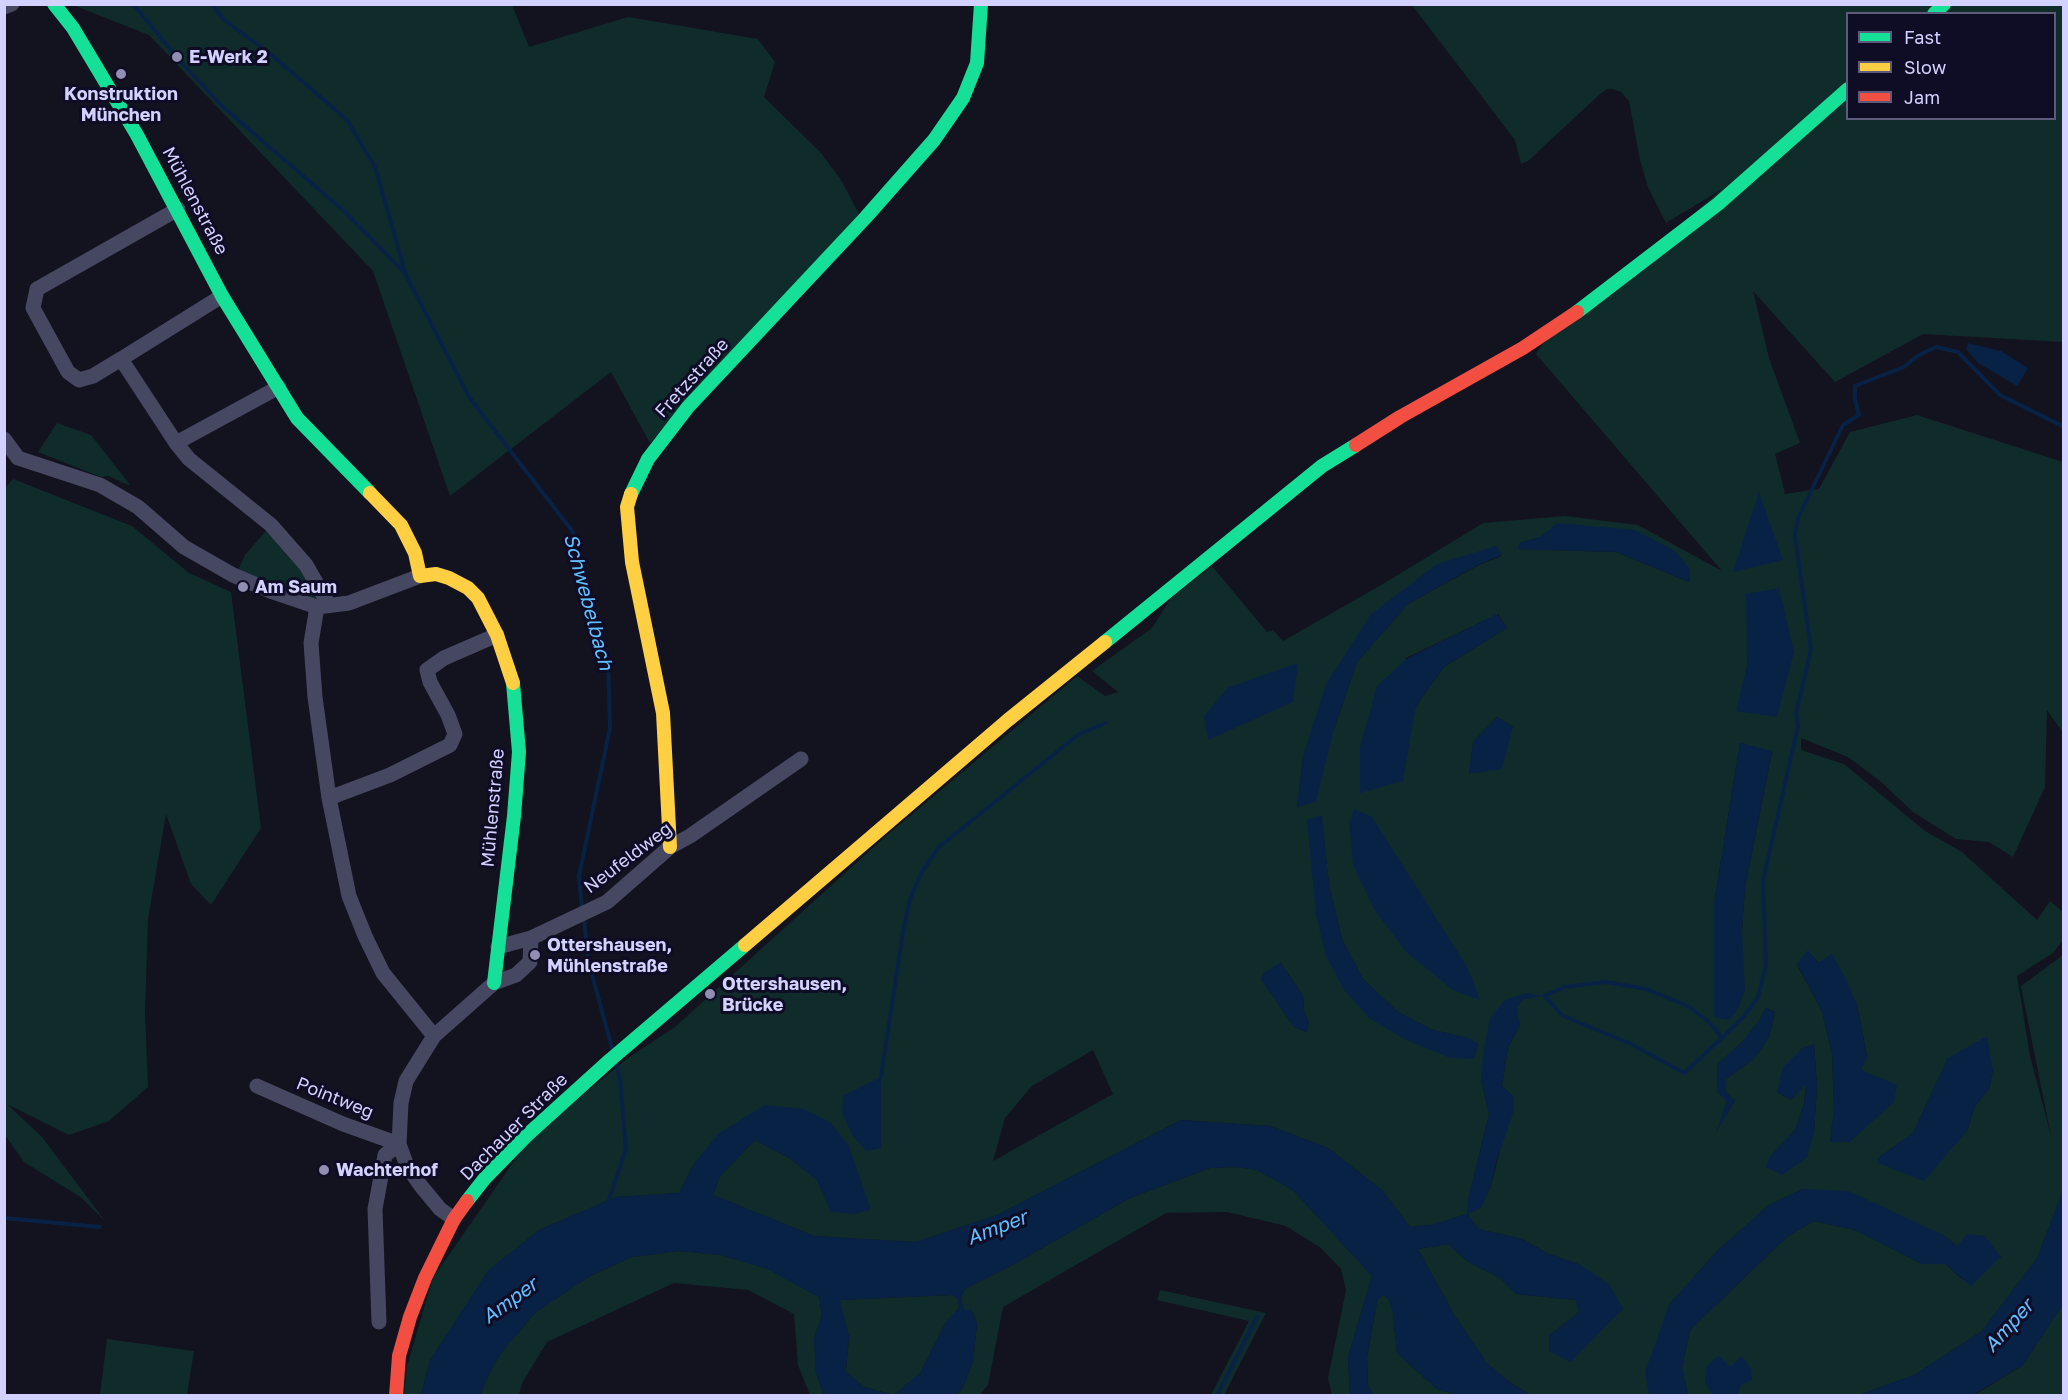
<!DOCTYPE html>
<html>
<head>
<meta charset="utf-8">
<style>
	body { margin:0 }
	#map { position:relative; width:2068px; height:1400px; overflow:hidden; background:#13121f; font-family:"Golos Text",sans-serif }
	canvas { display:block }
	.frame { position:absolute; inset:0; border:6px solid #d3d1ff; pointer-events:none }
	.legend { position:absolute; left:1846px; top:12px; width:210px; height:108px; box-sizing:border-box; background:#0f0c25; border:2px solid #5d5b7c; margin:0; padding:8px 10px; list-style:none; font-size:18px; color:#d3d1ff }
	.legend li { display:flex; align-items:center; gap:12px; height:30px }
	.legend b { width:30px; border:2px solid #5d5b7c }
</style>
</head>
<body>
<div id="map">
<canvas width="2068" height="1400"></canvas>
<div class="frame"></div>
<ul class="legend">
<li><b style="height:8px;background:#16e098"></b>Fast</li>
<li><b style="height:8px;background:#ffcf43"></b>Slow</li>
<li><b style="height:8px;background:#f24e42"></b>Jam</li>
</ul>
</div>
<script>
const ctx = document.querySelector('canvas').getContext('2d');
ctx.lineJoin = 'round';
function paint(path, color) {
  ctx.fillStyle = color;
  ctx.fill(path, 'evenodd');
}
function toPath(rows) {
  const path = new Path2D();
  for (const r of rows) {
    path.moveTo(r[0], r[1]);
    for (let i = 2; i < r.length; i += 2) path.lineTo(r[i], r[i + 1]);
  }
  return path;
}
function trace(path, color, width, dash) {
  ctx.strokeStyle = color;
  ctx.lineWidth = width;
  ctx.lineCap = dash ? 'butt' : 'round';
  ctx.setLineDash(dash || []);
  ctx.stroke(path);
}
function drawText(font, color, halo, rows, align = 'center') {
  ctx.font = font + ' "Golos Text",sans-serif';
  ctx.lineWidth = 6;
  ctx.setLineDash([]);
  ctx.textBaseline = 'middle';
  ctx.strokeStyle = halo;
  ctx.fillStyle = color;
  for (const [text, x, y, turn = 0] of rows) {
    ctx.save();
    ctx.translate(x, y);
    ctx.rotate((+turn || 0) * Math.PI / 180);
    ctx.textAlign = isNaN(turn) ? turn : align;
    if (halo) ctx.strokeText(text, 0, 0);
    ctx.fillText(text, 0, 0);
    ctx.restore();
  }
}
paint(toPath([
	[1413,4,2063,5,2063,342,1923,334,1835,382,1753,291,1769,358,1800,443,1775,454,1785,494,1819,489,1850,432,1917,415,2063,462,2063,733,2047,710,2045,787,2013,857,1989,842,1956,839,1913,812,1880,781,1848,757,1801,738,1801,750,1844,764,1925,831,1962,852,2037,920,2050,901,2063,912,2063,940,2053,953,2017,976,2030,1056,2051,1136,2021,986,2063,955,2063,1191,2037,1258,1982,1331,1914,1375,1859,1395,1688,1395,1682,1368,1690,1330,1788,1236,1814,1221,1855,1230,1922,1264,1945,1264,1963,1280,2001,1257,1993,1248,1957,1246,1943,1235,1803,1189,1769,1205,1717,1251,1669,1305,1650,1395,1531,1395,1509,1382,1487,1363,1455,1316,1418,1249,1448,1244,1467,1261,1500,1278,1516,1294,1576,1300,1579,1312,1550,1335,1549,1351,1599,1332,1623,1309,1581,1265,1549,1254,1522,1239,1478,1229,1468,1214,1431,1225,1410,1227,1382,1190,1328,1148,1270,1126,1181,1120,997,1215,916,1242,814,1236,713,1195,720,1176,755,1140,791,1159,817,1180,831,1211,804,1109,695,1162,679,1193,616,1197,539,1230,489,1270,430,1360,421,1395,404,1396,407,1366,433,1278,530,1138,628,1058,675,1027,886,836,1077,676,1105,696,1118,692,1092,671,1152,628,1171,598,1212,566,1267,632,1273,630,1283,641,1383,584,1483,523,1565,516,1638,525,1722,571,1536,354,1543,344,1722,189,1666,223,1648,187,1640,160,1629,101,1621,92,1613,89,1607,89,1600,94,1528,161,1521,164,1515,140,1412,5],
	[1848,14,2054,14,2054,118,1848,118],
	[1540,537,1675,551,1689,582,1616,552,1518,549,1520,543],
	[1496,546,1502,556,1479,565,1408,604,1357,662,1334,729,1297,807,1303,756,1371,614],
	[1498,614,1507,628,1444,667,1416,706,1406,658],
	[1747,667,1777,716,1737,711],
	[1497,717,1513,727,1469,774,1473,742],
	[1740,743,1772,752,1745,887,1742,931,1714,1016,1714,903],
	[1321,815,1329,885,1342,939,1363,979,1398,1012,1433,1030,1469,1038,1369,1018,1316,915],
	[1808,951,1857,1005,1867,1056,1860,1070,1850,1142,1830,1142,1834,1108,1832,1054,1822,1011,1797,965],
	[1281,963,1303,996,1304,1012,1309,1022,1306,1032,1294,1027,1261,979,1264,973],
	[1541,996,1523,999,1516,1008,1520,1026,1508,1047,1502,1086,1514,1097,1490,1189,1468,1213,1468,1201,1489,1114,1481,1079,1505,1000],
	[1766,1008,1775,1012,1769,1037,1754,1059,1726,1079,1726,1092,1735,1101,1717,1130,1727,1102,1717,1065,1743,1041,1757,1024],
	[1814,1044,1817,1086,1814,1133,1769,1158,1795,1130,1804,1104,1806,1082,1791,1100,1777,1092,1801,1049],
	[1093,1050,1113,1094,993,1161,1005,1118,1032,1086],
	[1948,1058,1993,1070,1989,1089,1975,1106,1967,1131,1877,1159,1913,1133],
	[73,5,512,5,529,47,628,17,758,39,775,62,764,97,821,153,841,180,859,214,650,443,611,372,450,496,373,271,149,35],
	[57,423,91,435,131,486,108,476,101,477,38,452],
	[13,479,132,526,189,573,231,592,261,828,211,905,191,884,166,814,148,919,145,1013,148,1087,109,1121,69,1135,7,1104,42,1137,105,1221,82,1198,24,1162,5,1135,4,489],
	[270,526,327,604,237,572,245,555],
	[1236,1167,1257,1170,1293,1190,1372,1276,1348,1357,1350,1395,1332,1395,1328,1378,1346,1290,1341,1269,1321,1248,1286,1226,1227,1212,1166,1213,1003,1307,988,1385,979,1395,956,1396,962,1389,973,1362,977,1323,971,1309,965,1311,963,1307,961,1297,965,1289,1009,1267,1130,1198,1210,1168],
	[679,1251,720,1255,768,1269,819,1297,822,1315,814,1339,816,1373,824,1395,810,1395,798,1365,794,1314,748,1290,674,1283,547,1342,522,1383,519,1395,481,1396,484,1384,500,1354,536,1312,590,1276,632,1257],
	[1160,1290,1266,1313,1224,1395,1211,1395,1249,1321,1157,1300],
	[952,1295,958,1299,959,1308,946,1322,920,1373,894,1395,864,1387,846,1371,849,1337,839,1300],
	[1383,1295,1389,1299,1393,1314,1397,1353,1438,1390,1459,1395,1374,1395,1368,1386,1367,1358,1377,1301],
	[2063,1304,2063,1395,1973,1396,2023,1365],
	[107,1339,194,1351,187,1395,100,1395]
]), '#102c2a');
paint(toPath([
	[1968,343,2001,351,2028,368,2017,386,1978,363,1966,349],
	[1759,492,1783,560,1733,572],
	[1557,523,1635,530,1675,551,1690,569,1690,582,1616,552,1518,549,1520,543,1540,537],
	[1496,546,1502,555,1478,565,1408,604,1357,662,1334,729,1316,802,1297,807,1303,756,1326,684,1371,614,1437,564],
	[1779,588,1794,652,1777,717,1736,711,1747,667,1746,594],
	[1497,614,1507,628,1444,667,1416,706,1403,781,1360,793,1360,747,1377,686,1406,659],
	[1298,663,1293,702,1208,740,1204,716,1227,688],
	[1497,717,1513,727,1502,769,1469,774,1473,742],
	[1740,743,1772,751,1745,887,1742,931,1745,990,1737,1011,1729,1020,1714,1017,1714,903],
	[1354,809,1372,817,1468,968,1480,1000,1453,990,1406,952,1374,909,1353,865,1349,823],
	[1322,815,1329,885,1342,939,1363,979,1398,1012,1433,1030,1469,1038,1479,1044,1474,1059,1450,1058,1406,1040,1369,1018,1344,990,1326,956,1316,915,1307,820],
	[1808,950,1818,963,1832,954,1844,975,1857,1005,1867,1057,1861,1070,1897,1085,1894,1102,1850,1142,1830,1142,1834,1108,1832,1054,1822,1011,1797,964],
	[1280,962,1303,996,1304,1012,1309,1022,1307,1032,1294,1027,1261,979,1264,973],
	[1526,993,1544,996,1523,999,1517,1008,1520,1026,1508,1047,1502,1086,1514,1097,1514,1111,1496,1162,1490,1189,1481,1208,1468,1214,1478,1229,1522,1239,1549,1254,1581,1265,1610,1285,1623,1309,1571,1362,1549,1351,1550,1335,1579,1312,1576,1300,1516,1294,1500,1278,1467,1261,1448,1244,1418,1249,1455,1316,1487,1363,1509,1382,1531,1395,1459,1395,1438,1390,1397,1353,1393,1314,1389,1299,1383,1295,1377,1301,1367,1358,1368,1386,1374,1395,1350,1395,1348,1357,1372,1276,1293,1190,1257,1170,1236,1167,1210,1168,1130,1198,1009,1267,965,1289,961,1297,963,1307,965,1310,971,1309,977,1323,973,1362,962,1389,956,1395,824,1395,816,1373,814,1339,822,1315,819,1297,767,1269,720,1255,679,1251,632,1257,590,1276,536,1312,500,1354,484,1384,481,1395,421,1395,430,1360,489,1270,539,1230,616,1197,679,1193,695,1162,719,1133,765,1105,804,1109,831,1123,849,1146,871,1210,855,1214,831,1212,817,1180,791,1159,755,1140,720,1176,713,1195,814,1236,916,1242,997,1215,1181,1120,1270,1126,1328,1148,1382,1190,1410,1227,1431,1225,1467,1214,1468,1201,1489,1114,1481,1079,1484,1049,1490,1018,1505,1000],
	[952,1295,958,1299,959,1308,946,1322,920,1373,894,1395,864,1387,846,1371,849,1337,840,1300],
	[1766,1008,1775,1012,1769,1037,1754,1059,1726,1079,1726,1092,1735,1101,1715,1134,1727,1102,1717,1092,1717,1065,1743,1041,1757,1024],
	[1987,1036,1993,1070,1989,1089,1975,1106,1967,1131,1924,1181,1878,1163,1877,1159,1913,1133,1948,1058],
	[1814,1044,1817,1086,1814,1133,1807,1158,1782,1175,1766,1167,1769,1158,1795,1130,1804,1104,1806,1084,1791,1100,1777,1092,1783,1067,1801,1049],
	[881,1077,881,1148,866,1151,852,1135,842,1113,843,1096],
	[1803,1189,1849,1191,1943,1235,1957,1246,1967,1234,1985,1236,2001,1257,1971,1286,1945,1264,1922,1264,1855,1230,1814,1221,1788,1236,1690,1330,1682,1368,1688,1395,1649,1395,1645,1372,1669,1305,1717,1251,1769,1205],
	[2063,1191,2063,1304,2023,1365,1973,1395,1859,1395,1914,1375,1982,1331,2037,1258],
	[1718,1355,1730,1367,1742,1356,1751,1369,1752,1380,1741,1385,1738,1395,1713,1395,1705,1384,1706,1367]
]), '#082246');
trace(toPath([
	[133,4,181,62,223,107,344,211,405,273],
	[212,4,223,19,273,56,347,120,375,167,406,275,469,397,573,532,608,660,610,728,579,876,582,908],
	[584,918,588,960,612,1048],
	[1722,1038,1710,1023,1688,1006,1646,989,1606,982,1565,987,1544,996,1563,1016,1631,1044,1684,1073,1722,1038,1743,1017,1758,997,1766,965,1763,881,1798,726,1796,714,1811,649,1795,536,1798,518,1843,425,1859,415,1855,399,1855,386,1904,367,1919,355,1936,347,1958,352,2000,395,2064,427],
	[881,1077,903,932,909,902,921,873,939,847,1079,734,1106,723],
	[608,1203,626,1149,620,1079,616,1064],
	[4,1218,100,1227],
	[1217,1396,1257,1317]
]), '#082246', 4);
trace(toPath([
	[4,7,12,4],
	[178,209,37,289,33,308,68,372,79,380,93,376,121,359,176,443,189,459,271,525,306,565,329,605],
	[121,359,222,296],
	[4,439,18,458,100,485,138,507,184,547,233,575,273,592,317,607,349,603,420,576],
	[176,443,279,387],
	[317,607,311,643,315,697,329,798,349,896,365,936,383,973,434,1036],
	[329,798,390,775,450,745,455,734,448,715,430,682,427,670,444,658,497,635],
	[498,947,531,938,607,902,670,847,690,836,801,759],
	[257,1086,343,1124,399,1144],
	[454,1219,440,1209,421,1186,407,1166,399,1144,401,1103,406,1081,434,1036,494,983,516,975,530,962,531,938],
	[379,1322,375,1209,385,1155,399,1144]
]), '#464761', 15);
trace(toPath([
	[54,4,73,28,137,135,222,296,297,418,370,493],
	[1934,14,1944,4],
	[1577,312,1718,204,1848,89],
	[631,494,648,459,688,407,866,217,934,140,963,98,977,63,981,4],
	[1105,642,1322,466,1356,445],
	[494,983,514,816,519,752,513,683],
	[467,1201,485,1178,526,1136,610,1060,745,945]
]), '#16e098', 14);
trace(toPath([
	[370,493,401,525,415,553,420,576,436,574,449,578,468,588,478,598,497,635,513,683],
	[631,494,627,507,632,562,663,713,670,847],
	[745,945,1008,720,1105,642]
]), '#ffcf43', 14);
trace(toPath([
	[1356,445,1400,417,1523,348,1577,312],
	[396,1396,399,1356,410,1317,425,1278,454,1219,467,1201]
]), '#f24e42', 14);
for (const [x, y, r, color] of [
	[177,57,6,"#908eb1"],
	[121,74,6,"#908eb1"],
	[243,587,6,"#908eb1"],
	[535,955,6,"#908eb1"],
	[710,994,6,"#908eb1"],
	[324,1170,6,"#908eb1"]
]) {
  const dot = new Path2D();
  dot.arc(x, y, r, 0, 2 * Math.PI);
  ctx.fillStyle = color;
  ctx.fill(dot);
  trace(dot, '#0f0c25', 2);
}
drawText('bold 18px', '#d3d1ff', '#0f0c25', [
	["E-Werk 2",189,57],
	["Konstruktion",121,94,"center"],
	["München",121,115,"center"],
	["Am Saum",255,587],
	["Ottershausen,",547,945],
	["Mühlenstraße",547,966],
	["Ottershausen,",722,984],
	["Brücke",722,1005],
	["Wachterhof",336,1170]
], 'left');
drawText('18px', '#d3d1ff', '#0f0c25', [
	["Mühlenstraße",195,201,62],
	["Fretzstraße",692,378,-48],
	["Mühlenstraße",493,808,-85],
	["Neufeldweg",628,858,-37],
	["Pointweg",335,1098,22],
	["Dachauer Straße",514,1127,-45]
]);
drawText('italic 20px', '#5fbfff', '#0f0c25', [
	["Schwebelbach",588,602,75],
	["Amper",997,1228,-21],
	["Amper",510,1301,-36],
	["Amper",2009,1326,-48]
]);
</script>
</body>
</html>
